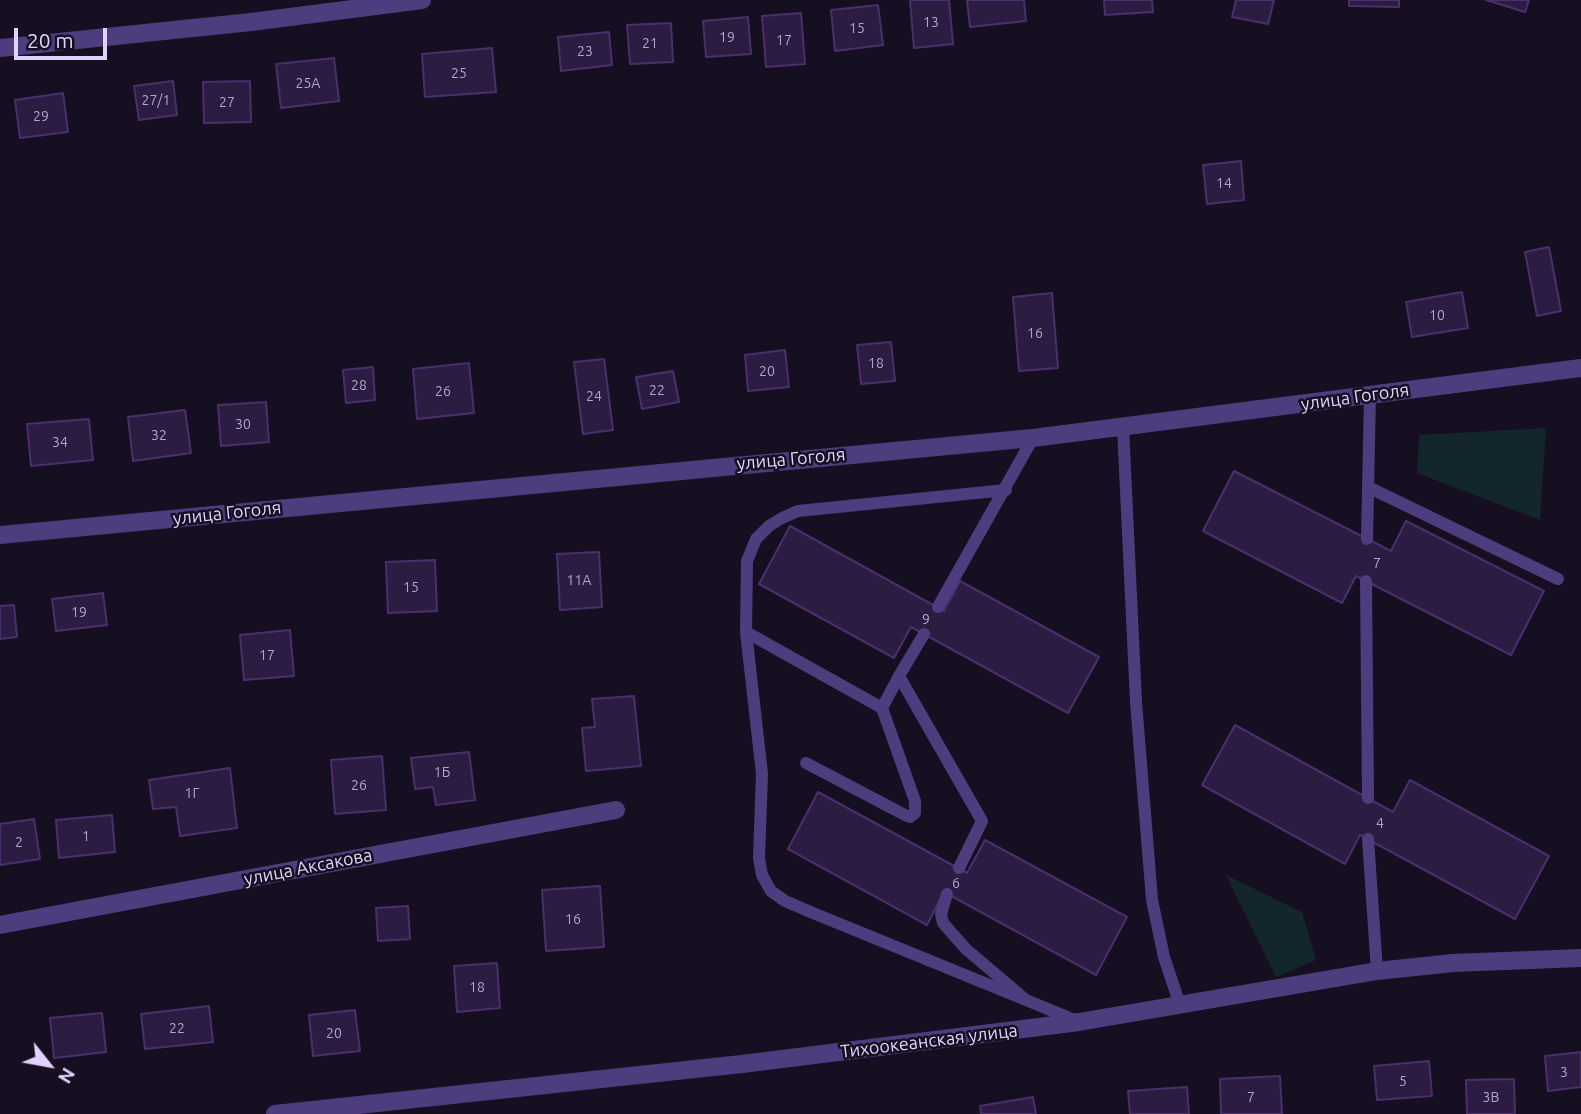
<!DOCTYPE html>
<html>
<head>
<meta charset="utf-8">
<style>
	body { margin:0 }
	#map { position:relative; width:1581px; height:1114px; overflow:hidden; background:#160f21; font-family:Ubuntu,sans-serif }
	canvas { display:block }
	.north { position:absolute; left:14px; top:1030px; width:70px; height:70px; -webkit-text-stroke:5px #160f21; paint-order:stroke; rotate:121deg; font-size:19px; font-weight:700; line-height:28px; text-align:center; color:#e0d2fc }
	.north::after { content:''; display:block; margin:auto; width:24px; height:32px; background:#e0d2fc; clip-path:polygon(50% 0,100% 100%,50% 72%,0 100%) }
	.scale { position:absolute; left:14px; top:28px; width:93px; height:32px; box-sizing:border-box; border:4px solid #e0d2fc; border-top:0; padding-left:9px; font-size:21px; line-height:24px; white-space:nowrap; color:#e0d2fc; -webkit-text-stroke:5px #160f21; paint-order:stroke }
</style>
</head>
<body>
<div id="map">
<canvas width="1581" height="1114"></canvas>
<div class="north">N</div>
<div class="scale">20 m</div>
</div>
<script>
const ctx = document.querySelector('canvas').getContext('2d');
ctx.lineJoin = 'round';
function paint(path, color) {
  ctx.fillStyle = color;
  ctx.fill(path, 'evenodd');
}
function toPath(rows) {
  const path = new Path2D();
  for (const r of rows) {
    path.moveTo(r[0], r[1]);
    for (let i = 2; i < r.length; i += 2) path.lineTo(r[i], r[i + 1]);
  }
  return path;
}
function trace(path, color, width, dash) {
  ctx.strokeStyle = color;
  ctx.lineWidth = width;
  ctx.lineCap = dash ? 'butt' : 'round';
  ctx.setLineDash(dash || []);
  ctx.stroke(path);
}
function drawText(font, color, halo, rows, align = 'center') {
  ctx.font = font + ' Ubuntu,sans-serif';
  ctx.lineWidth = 5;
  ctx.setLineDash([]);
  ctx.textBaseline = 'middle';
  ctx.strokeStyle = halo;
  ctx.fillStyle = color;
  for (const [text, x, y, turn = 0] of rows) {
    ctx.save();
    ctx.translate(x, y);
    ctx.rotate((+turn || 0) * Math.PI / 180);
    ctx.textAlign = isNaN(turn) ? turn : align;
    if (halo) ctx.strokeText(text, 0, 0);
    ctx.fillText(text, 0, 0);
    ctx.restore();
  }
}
paint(toPath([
	[1546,428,1540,520,1417,473,1419,435],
	[1226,875,1302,912,1316,960,1276,977]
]), '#12262b');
const building = toPath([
	[910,0,949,0,953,44,914,48,910,0],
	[967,0,1024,0,1026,21,970,27,967,0],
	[1104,0,1152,0,1153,12,1105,15,1104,0],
	[1236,0,1274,0,1268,24,1232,17,1236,0],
	[1349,0,1399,0,1399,7,1349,6,1349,0],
	[1486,0,1529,0,1525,12,1486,0],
	[878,5,883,45,835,51,831,10,878,5],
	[801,13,805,64,766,67,762,16,801,13],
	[748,17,751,54,706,57,703,21,748,17],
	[671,23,673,62,630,64,627,25,671,23],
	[609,32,612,65,561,71,558,37,609,32],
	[492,48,496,92,425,97,422,54,492,48],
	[334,58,339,101,281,108,276,64,334,58],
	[173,81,177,115,139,120,134,86,173,81],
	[250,81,251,122,204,123,203,82,250,81],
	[63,93,68,132,20,138,15,100,63,93],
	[1241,161,1244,200,1207,204,1203,165,1241,161],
	[1549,247,1561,311,1537,316,1525,252,1549,247],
	[1462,292,1468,328,1412,337,1406,302,1462,292],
	[1052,293,1058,368,1019,371,1013,297,1052,293],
	[891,342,895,381,861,384,857,345,891,342],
	[785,350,789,387,748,391,745,355,785,350],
	[604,359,613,430,583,434,574,362,604,359],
	[469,363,474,413,417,419,413,369,469,363],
	[373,367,375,400,346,403,343,370,373,367],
	[673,371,679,402,642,409,636,377,673,371],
	[266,402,269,442,221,446,218,405,266,402],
	[185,410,191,453,133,461,128,417,185,410],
	[89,419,93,460,31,466,27,424,89,419],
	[1234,471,1391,551,1406,521,1544,591,1511,655,1356,576,1342,603,1203,531,1234,471],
	[790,526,944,611,960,581,1099,657,1068,713,911,627,894,658,759,584,790,526],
	[599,552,602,607,560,610,557,554,599,552],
	[435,560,437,611,388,613,386,562,435,560],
	[103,593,107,625,56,631,52,599,103,593],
	[14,605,17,637,0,639,0,606,14,605],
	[290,630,294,676,244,680,240,635,290,630],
	[634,696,641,766,586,771,582,728,595,727,592,699,634,696],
	[1235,725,1393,812,1410,780,1549,856,1515,919,1360,835,1345,864,1202,785,1235,725],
	[469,752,475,800,436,805,433,787,415,789,411,758,469,752],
	[382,756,386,810,335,814,331,760,382,756],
	[230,768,237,828,180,836,176,807,153,809,149,780,230,768],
	[818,792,967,873,985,840,1127,917,1096,975,944,892,927,925,788,849,818,792],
	[112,815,115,852,59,858,56,820,112,815],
	[34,819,40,859,0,865,0,824,34,819],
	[600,886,604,947,546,951,542,890,600,886],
	[408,906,410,939,378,941,376,908,408,906],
	[497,963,500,1008,457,1012,454,966,497,963],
	[209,1006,213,1042,145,1049,141,1014,209,1006],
	[355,1010,360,1051,313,1056,309,1015,355,1010],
	[102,1013,106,1052,54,1058,50,1018,102,1013],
	[1581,1052,1581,1087,1548,1091,1545,1056,1581,1052],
	[1429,1061,1432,1096,1377,1100,1374,1066,1429,1061],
	[1280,1076,1282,1114,1221,1114,1220,1079,1280,1076],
	[1514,1079,1515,1114,1467,1114,1466,1080,1514,1079],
	[1187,1087,1189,1114,1130,1114,1128,1091,1187,1087],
	[1033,1097,1036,1114,981,1114,980,1106,1033,1097]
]);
paint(building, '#2c1c41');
trace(building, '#49306c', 2);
trace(toPath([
	[1123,427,1136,702,1152,900,1164,957,1180,1005],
	[1370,488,1558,579],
	[1006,490,798,511,782,518,769,526,756,539,747,561,746,632,762,774,759,858,762,875,771,891,785,901,813,913,1026,1000],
	[1367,539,1370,395],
	[1366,581,1368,798],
	[938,607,1033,438],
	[746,632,882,708,915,801,915,813,910,817,905,815,806,763],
	[924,634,899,676,982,821,959,868],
	[882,708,899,676],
	[1368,839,1377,971],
	[947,894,941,914,943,923,966,949,1026,1000,1077,1021]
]), '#4e3d7e', 12);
trace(toPath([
	[0,48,251,22,422,0],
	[0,535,1033,438,1581,368],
	[0,925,616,810],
	[275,1114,742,1064,1079,1022,1377,971,1453,963,1581,958]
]), '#4e3d7e', 18);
drawText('14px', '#b3a4cd', null, [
	["13",931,22],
	["15",857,28],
	["19",727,37],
	["17",784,40],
	["21",650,43],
	["23",585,51],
	["25",459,73],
	["25А",308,83],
	["27/1",156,100],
	["27",227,102],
	["29",41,116],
	["14",1224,183],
	["10",1437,315],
	["16",1035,333],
	["18",876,363],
	["20",767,371],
	["28",359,385],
	["22",657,390],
	["26",443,391],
	["24",594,396],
	["30",243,424],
	["32",159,435],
	["34",60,442],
	["7",1377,563],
	["11А",579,580],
	["15",411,587],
	["19",79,612],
	["9",926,619],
	["17",267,655],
	["1Б",442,772],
	["26",359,785],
	["1Г",192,793],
	["4",1380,823],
	["1",86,836],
	["2",19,842],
	["6",956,883],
	["16",573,919],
	["18",477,987],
	["22",177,1028],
	["20",334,1033],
	["3",1564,1072],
	["5",1403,1081],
	["7",1251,1097],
	["3В",1491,1097]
]);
drawText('18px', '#e0d2fc', '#160f21', [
	["улица Гоголя",1355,397,-8],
	["улица Гоголя",791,459,-5],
	["улица Гоголя",227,513,-6],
	["улица Аксакова",308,867,-11],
	["Тихоокеанская улица",929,1041,-7]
]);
</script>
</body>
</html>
